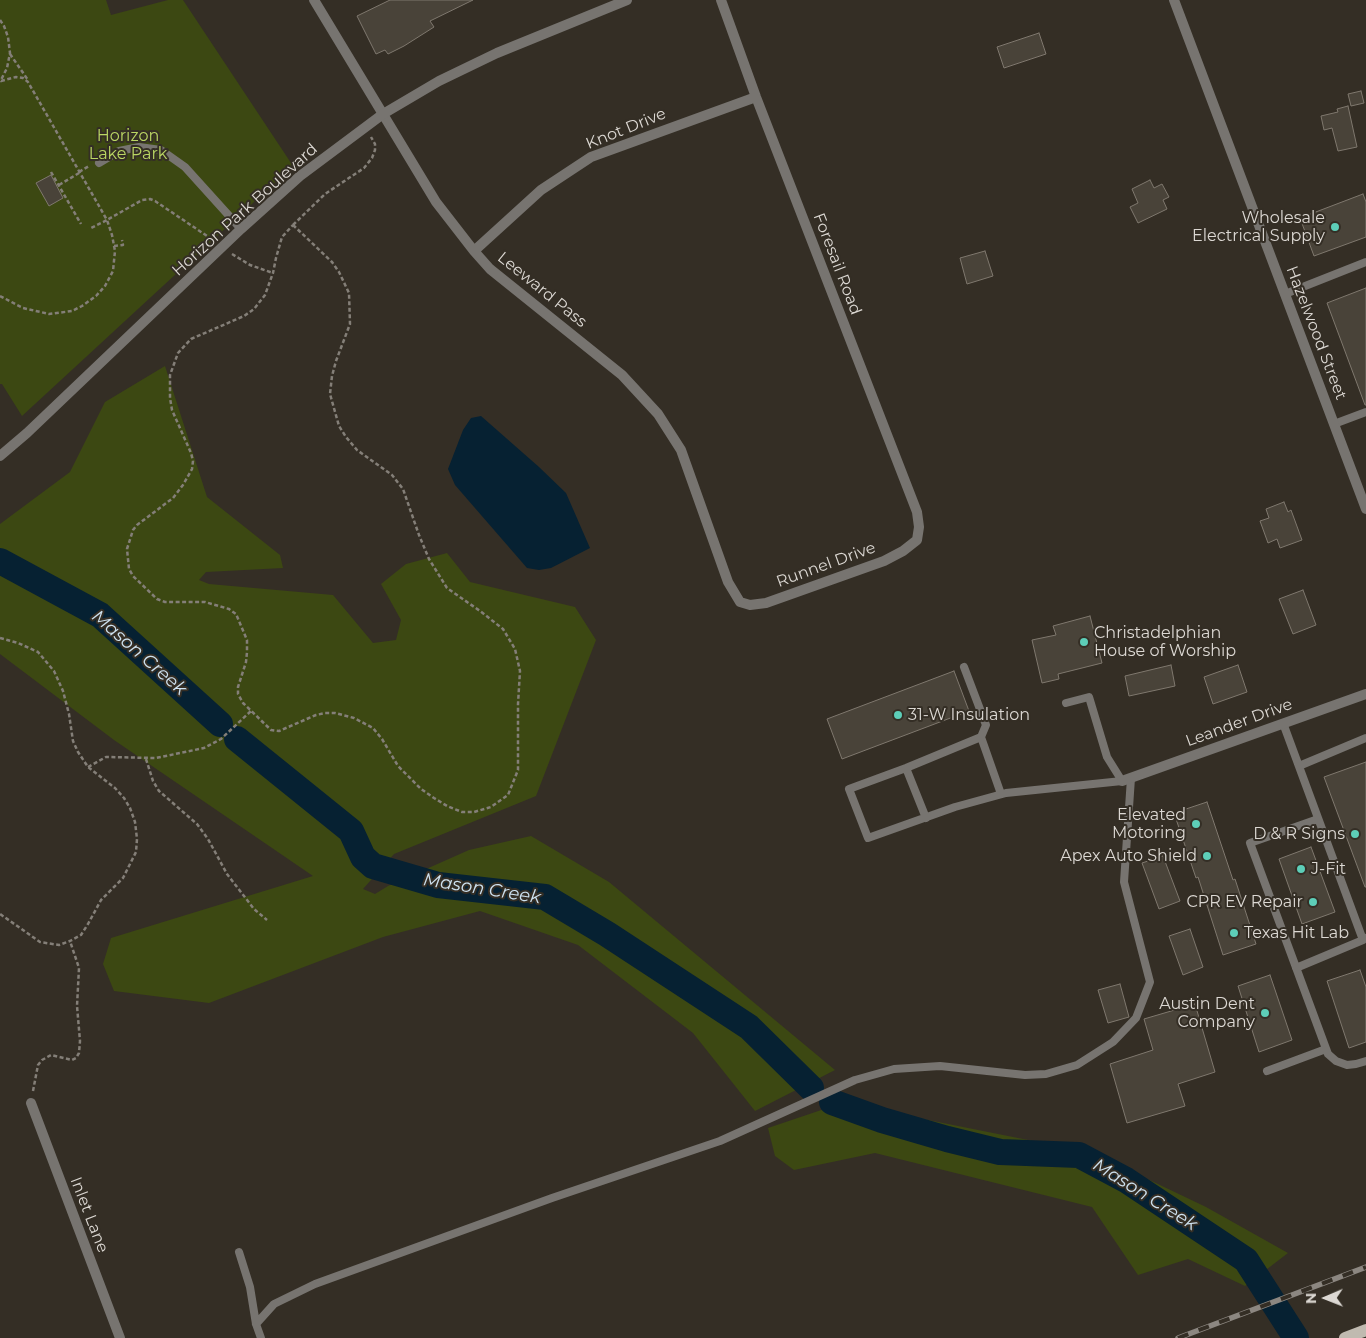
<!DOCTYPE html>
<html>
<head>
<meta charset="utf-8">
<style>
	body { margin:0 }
	#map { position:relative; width:1366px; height:1338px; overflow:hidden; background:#342e25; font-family:Montserrat,sans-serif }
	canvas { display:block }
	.north { position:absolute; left:1301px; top:1273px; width:50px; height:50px; -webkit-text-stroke:4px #342e25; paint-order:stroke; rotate:269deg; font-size:14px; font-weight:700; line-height:20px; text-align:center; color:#dcd8d3 }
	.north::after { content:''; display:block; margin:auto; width:18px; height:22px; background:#dcd8d3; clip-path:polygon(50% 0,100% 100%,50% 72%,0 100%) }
</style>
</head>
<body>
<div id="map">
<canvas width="1366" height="1338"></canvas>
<div class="north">N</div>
</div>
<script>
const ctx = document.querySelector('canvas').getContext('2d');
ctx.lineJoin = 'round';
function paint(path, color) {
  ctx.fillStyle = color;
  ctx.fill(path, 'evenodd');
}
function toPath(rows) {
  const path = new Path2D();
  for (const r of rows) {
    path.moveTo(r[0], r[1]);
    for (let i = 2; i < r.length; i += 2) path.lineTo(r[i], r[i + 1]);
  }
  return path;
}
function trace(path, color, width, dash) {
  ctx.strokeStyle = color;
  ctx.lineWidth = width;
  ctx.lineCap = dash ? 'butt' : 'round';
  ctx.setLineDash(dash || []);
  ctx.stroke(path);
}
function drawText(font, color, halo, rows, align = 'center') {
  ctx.font = font + ' Montserrat,sans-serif';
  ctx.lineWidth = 4;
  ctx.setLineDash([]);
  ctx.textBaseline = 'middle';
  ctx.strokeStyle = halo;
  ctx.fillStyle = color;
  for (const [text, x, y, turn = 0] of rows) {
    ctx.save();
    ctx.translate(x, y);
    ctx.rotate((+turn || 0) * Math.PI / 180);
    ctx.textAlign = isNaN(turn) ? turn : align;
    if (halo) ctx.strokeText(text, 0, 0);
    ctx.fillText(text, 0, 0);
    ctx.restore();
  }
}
paint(toPath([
	[0,0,106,0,111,15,168,0,183,0,293,166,22,416,2,384,0,384],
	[165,366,207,497,280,555,283,568,206,572,199,580,209,584,333,595,373,643,396,640,401,620,381,584,406,564,447,553,470,582,575,607,596,640,536,796,394,854,363,889,375,894,388,886,469,850,531,836,609,882,835,1070,755,1111,693,1033,578,945,480,911,383,937,209,1003,114,991,103,964,111,938,313,876,114,740,0,654,0,524,70,472,105,402],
	[851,1100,923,1119,1093,1153,1206,1207,1288,1253,1245,1286,1188,1259,1138,1275,1092,1207,875,1153,794,1170,775,1156,768,1128]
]), '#3c4812');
paint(toPath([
	[481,416,539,467,566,493,590,548,551,568,539,570,527,568,455,485,448,469,463,430,471,418]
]), '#062132');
trace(toPath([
	[0,561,100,615,220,724],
	[237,739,351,831,363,857,373,866,438,885,545,897,607,934,749,1027,811,1088],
	[832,1102,882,1120,947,1139,1000,1152,1079,1155,1126,1180,1246,1260,1296,1338]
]), '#062132', 26);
const building = toPath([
	[390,0,473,0,430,21,434,27,404,46,388,54,385,50,376,54,357,16,390,0],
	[1039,33,1046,54,1004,68,997,47,1039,33],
	[1361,91,1364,103,1351,106,1348,94,1361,91],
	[1348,106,1357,147,1338,151,1332,128,1324,130,1321,116,1338,112,1337,109,1348,106],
	[51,175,63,198,49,206,36,183,51,175],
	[1150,180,1154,188,1162,184,1169,197,1163,200,1167,209,1138,223,1130,207,1138,203,1132,189,1150,180],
	[1363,194,1366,202,1366,237,1314,256,1300,218,1363,194],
	[985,251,993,276,967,284,960,258,985,251],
	[1366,288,1366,405,1365,405,1327,303,1366,288],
	[1284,502,1288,512,1291,510,1302,540,1280,548,1277,539,1268,543,1260,521,1269,518,1266,509,1284,502],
	[1303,590,1316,625,1293,634,1279,599,1303,590],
	[1090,616,1102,663,1058,674,1059,679,1042,683,1032,640,1056,635,1053,626,1090,616],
	[1171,665,1175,686,1129,696,1125,676,1171,665],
	[1238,665,1247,692,1213,704,1204,677,1238,665],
	[954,671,969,711,842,759,827,719,954,671],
	[1366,762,1366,887,1365,887,1324,777,1366,762],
	[1207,802,1233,880,1235,879,1256,944,1223,955,1198,877,1196,878,1174,813,1207,802],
	[1311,847,1335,912,1302,924,1279,859,1311,847],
	[1163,856,1180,901,1159,909,1142,863,1163,856],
	[1190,929,1203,967,1183,975,1169,936,1190,929],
	[1360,970,1366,987,1366,1042,1349,1048,1327,981,1360,970],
	[1270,975,1292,1040,1259,1052,1238,986,1270,975],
	[1120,984,1129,1017,1108,1023,1098,990,1120,984],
	[1195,1004,1215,1072,1178,1084,1185,1106,1127,1123,1110,1064,1153,1050,1144,1019,1195,1004]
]);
paint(building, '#494339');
trace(building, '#7f786e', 1);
trace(toPath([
	[0,20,4,26,8,37,10,53,7,68,0,82],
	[10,54,28,80],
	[1,81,16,77,23,78,28,82,107,220,91,228],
	[51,172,81,224],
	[79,172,89,166],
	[59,185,79,173],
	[293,225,332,262,339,272,349,293,350,324,336,361,332,376,330,394,339,426,346,437,357,450,392,475,403,489,419,535,429,559,447,588,480,611,503,629,515,649,520,671,518,704,518,770,508,795,491,807,474,812,462,812,447,806,434,798,421,789,398,766,382,739,373,728,354,718,335,713,325,713,316,715,279,731,271,730,243,703,238,694,238,687,246,662,247,652,247,640,236,614,229,609,205,602,165,602,157,599,133,576,129,569,127,549,133,530,137,525,173,498,183,485,192,469,193,461,191,453,172,410,170,398,170,375,178,353,191,339,244,316,254,309,265,295,273,273,276,258,282,237,293,225],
	[293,225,325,194,364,168,372,158,375,150,375,144,371,137],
	[114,246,123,245,122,240],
	[232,254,250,265,273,273],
	[0,296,23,308,49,314,72,311,82,306,96,296,105,286,113,271,115,251,112,235,107,220,142,200,150,199,155,201,213,240],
	[0,638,18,643,38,652,54,671,63,691,69,714,73,741,78,752,88,767,115,788,124,798,130,808,135,822,137,839,136,852,123,878,101,900,88,924,81,935,70,941,59,945,40,942,0,914],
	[146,759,153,781,159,791,197,824,208,839,227,874,254,909,267,920],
	[88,767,106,757,156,758,204,748,221,739,251,711],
	[33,1091,38,1065,42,1060,51,1055,72,1060,76,1058,79,1053,80,1041,77,1006,79,968,70,941]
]), '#847f78', 2.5, [4, 2.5]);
trace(toPath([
	[99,163,119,151,139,147,161,150,185,167,241,229],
	[1285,294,1366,262],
	[1334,424,1366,412],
	[964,667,986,725,981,737],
	[1283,723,1363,940,1366,938],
	[1299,766,1366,738],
	[906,768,926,818],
	[1001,794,981,737,906,768,849,789,868,838,955,807,1006,793,1122,781,1107,757,1089,697,1066,703],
	[1318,819,1250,843,1328,1054,1336,1061,1347,1065,1356,1064,1366,1061],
	[1296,968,1363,940],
	[1267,1071,1326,1049],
	[239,1252,250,1287,256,1324,261,1338],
	[256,1324,274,1304,315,1284,552,1198,720,1141,855,1080,894,1069,940,1066,1025,1075,1046,1074,1077,1065,1113,1042,1136,1018,1150,982,1124,882,1131,778]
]), '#777470', 8);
trace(toPath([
	[314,0,436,202,474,251,490,269,622,375,658,414,681,450,728,582,740,602,750,605,766,603,884,561,903,551,917,540,919,527,917,512,756,97,721,0],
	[1174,0,1366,509],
	[474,251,541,190,591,157,756,97],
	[1122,781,1366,694],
	[31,1103,120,1338]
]), '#777470', 10);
trace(toPath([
	[0,456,27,433,241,229,300,176,383,114,439,81,497,53,627,0]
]), '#777470', 10);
trace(toPath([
	[1345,1338,1366,1330]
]), '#c0bab0', 12);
const rail = toPath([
	[1178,1338,1366,1267]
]);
trace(rail, '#8c8781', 5.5);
trace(rail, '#342e25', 4, [11]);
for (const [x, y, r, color] of [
	[1335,227,5,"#5dceb8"],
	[1084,642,5,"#5dceb8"],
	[898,715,5,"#5dceb8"],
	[1196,824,5,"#5dceb8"],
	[1355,834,5,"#5dceb8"],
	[1207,856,5,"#5dceb8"],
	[1301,869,5,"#5dceb8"],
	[1313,902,5,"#5dceb8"],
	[1234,933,5,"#5dceb8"],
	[1265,1013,5,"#5dceb8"]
]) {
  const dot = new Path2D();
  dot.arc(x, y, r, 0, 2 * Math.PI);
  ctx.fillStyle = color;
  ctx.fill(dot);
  trace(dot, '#342e25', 2);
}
drawText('16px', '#dcd8d3', '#342e25', [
	["Knot Drive",626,129,-22],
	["Horizon Park Boulevard",245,210,-42],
	["Foresail Road",837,264,69],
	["Leeward Pass",542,290,39],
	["Hazelwood Street",1316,333,69],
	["Runnel Drive",826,565,-20],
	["Leander Drive",1239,723,-20],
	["Inlet Lane",89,1215,69]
]);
drawText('16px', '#bad663', '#342e25', [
	["Horizon",128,136],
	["Lake Park",128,154]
]);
drawText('16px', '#dcd8d3', '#342e25', [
	["Wholesale",1325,218],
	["Electrical Supply",1325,236],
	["Christadelphian",1094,633,"left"],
	["House of Worship",1094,651,"left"],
	["31-W Insulation",908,715,"left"],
	["Elevated",1186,815],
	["Motoring",1186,833],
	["D & R Signs",1345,834],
	["Apex Auto Shield",1197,856],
	["J-Fit",1311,869,"left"],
	["CPR EV Repair",1303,902],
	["Texas Hit Lab",1244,933,"left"],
	["Austin Dent",1255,1004],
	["Company",1255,1022]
], 'right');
drawText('italic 18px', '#cee2f0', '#342e25', [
	["Mason Creek",139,653,41],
	["Mason Creek",482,889,9],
	["Mason Creek",1145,1195,32]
]);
</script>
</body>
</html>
